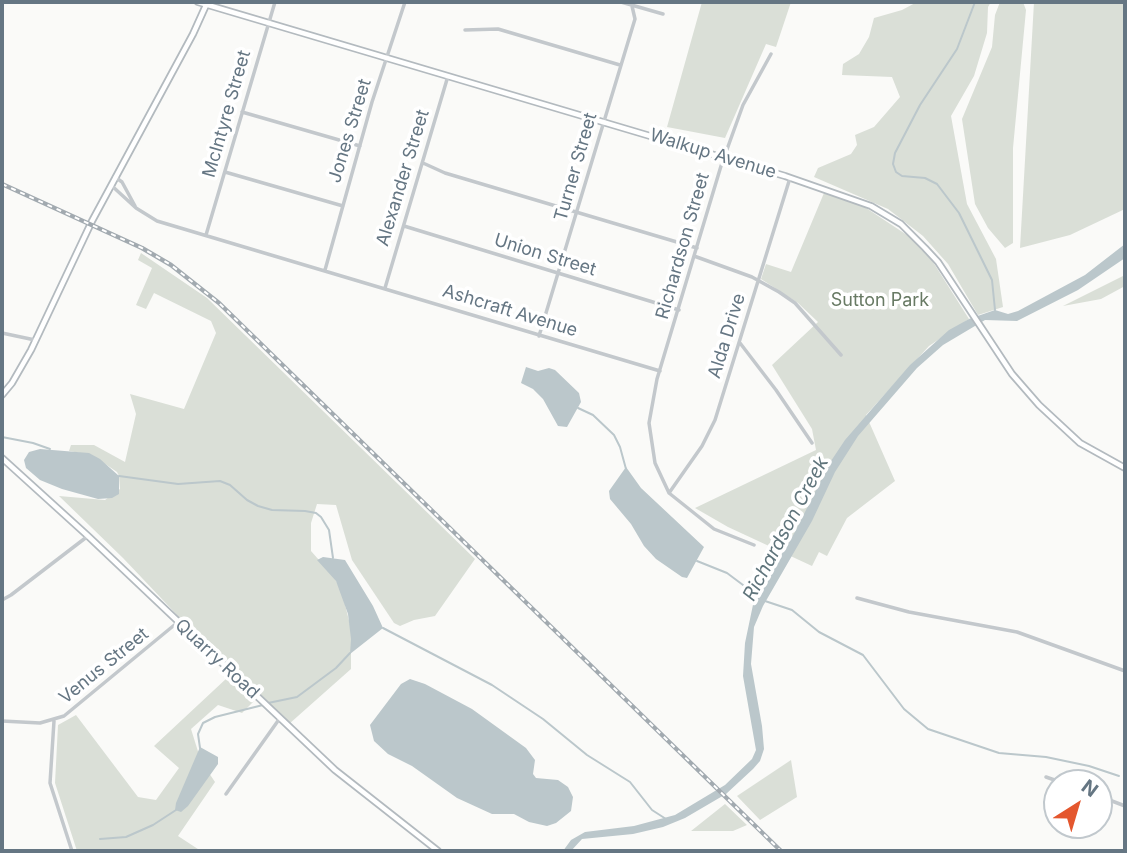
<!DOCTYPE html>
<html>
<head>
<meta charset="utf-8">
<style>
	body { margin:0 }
	#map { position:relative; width:1127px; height:853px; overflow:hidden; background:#fafaf8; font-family:Inter,sans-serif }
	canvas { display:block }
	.frame { position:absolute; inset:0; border:4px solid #657683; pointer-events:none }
	.north { position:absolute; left:1043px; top:769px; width:70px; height:70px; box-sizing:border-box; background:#fff; border:2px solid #c1c8cd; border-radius:50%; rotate:37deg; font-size:19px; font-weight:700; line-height:28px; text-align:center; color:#657683 }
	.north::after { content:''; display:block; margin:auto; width:24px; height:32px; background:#e4572e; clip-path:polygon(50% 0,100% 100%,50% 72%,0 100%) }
</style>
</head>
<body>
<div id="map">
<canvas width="1127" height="853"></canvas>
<div class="frame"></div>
<div class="north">N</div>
</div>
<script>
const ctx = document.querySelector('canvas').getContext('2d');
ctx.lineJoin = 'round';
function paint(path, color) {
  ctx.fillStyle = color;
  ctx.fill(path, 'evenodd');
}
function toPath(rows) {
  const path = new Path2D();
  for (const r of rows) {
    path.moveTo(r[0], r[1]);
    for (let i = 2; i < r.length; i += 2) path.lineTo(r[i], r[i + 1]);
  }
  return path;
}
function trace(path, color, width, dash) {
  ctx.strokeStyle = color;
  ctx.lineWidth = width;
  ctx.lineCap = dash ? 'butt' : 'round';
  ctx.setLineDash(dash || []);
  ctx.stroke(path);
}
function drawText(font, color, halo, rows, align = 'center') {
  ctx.font = font + ' Inter,sans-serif';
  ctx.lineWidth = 7;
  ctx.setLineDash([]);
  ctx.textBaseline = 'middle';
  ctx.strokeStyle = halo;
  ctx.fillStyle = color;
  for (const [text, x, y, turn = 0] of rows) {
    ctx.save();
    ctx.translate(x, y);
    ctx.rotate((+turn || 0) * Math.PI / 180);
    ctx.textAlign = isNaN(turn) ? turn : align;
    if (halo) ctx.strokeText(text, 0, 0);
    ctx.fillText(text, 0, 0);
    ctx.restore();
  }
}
paint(toPath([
	[702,2,791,2,776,47,766,44,725,138,667,127],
	[917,2,991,2,988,7,987,33,974,76,951,116,967,204,996,259,1003,307,978,315,948,264,923,236,888,209,814,177,818,168,851,154,857,145,855,135,874,127,900,97,892,77,842,75,843,64,859,54,869,37,874,18,902,10],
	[1000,2,1023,2,1026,10,1013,148,1013,243,1005,248,988,228,975,204,962,119,992,47,995,15],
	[1034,2,1125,2,1125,209,1070,235,1020,248],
	[824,193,860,204,910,237,933,262,969,319,929,346,866,415,895,481,847,518,827,556,819,552,812,566,728,527,695,508,816,450,812,429,772,365,818,322,798,303,761,279,766,264,791,272],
	[141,253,207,298,475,559,435,616,414,620,400,626,394,623,352,560,336,505,317,504,311,523,311,551,334,577,342,592,351,629,351,669,289,724,216,656,123,558,59,496,105,500,120,489,119,476,117,472,92,455,69,451,71,445,94,445,125,462,136,414,130,394,184,409,216,333,211,321,154,293,146,309,136,305,152,268,138,260],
	[1125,275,1125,286,1101,299,1063,306],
	[228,677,254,701,242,713,218,705,191,729,201,761,215,782,178,836,201,851,77,851,55,783,58,725,76,715,138,797,156,800,179,768,154,746],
	[791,760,797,797,760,820,737,796],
	[725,804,747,825,733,831,691,831]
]), '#dadfd7');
paint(toPath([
	[1125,244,1125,258,1078,290,1017,321,985,320,943,345,917,368,858,436,835,472,812,521,763,606,754,627,751,664,762,726,764,749,760,761,753,769,726,794,685,818,663,827,633,834,582,839,571,851,563,851,571,840,585,832,634,826,675,815,725,785,752,759,756,750,743,676,745,643,754,600,795,532,829,464,845,440,910,365,949,330,969,319,995,310,1008,314,1018,311,1085,275],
	[526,367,538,371,549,368,555,370,579,393,581,402,567,427,558,426,543,399,533,389,521,383],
	[40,449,89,453,100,459,119,476,119,494,112,498,98,499,62,489,40,480,26,468,24,460,29,452],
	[626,467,641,488,704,547,687,578,682,577,656,559,644,546,631,524,610,499,609,491],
	[323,557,345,560,373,606,383,628,350,654,351,639,348,614,336,581,317,560],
	[410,679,425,684,472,709,526,748,535,760,533,774,536,778,558,780,568,787,573,797,571,811,556,823,547,826,529,822,514,814,492,814,457,798,412,766,388,754,374,741,370,725,401,684],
	[200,747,218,757,218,764,188,806,181,812,175,810,176,803]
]), '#bbc7cb');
trace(toPath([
	[975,2,957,49,920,105,895,153,893,164,896,172,902,176,925,178,937,184,959,213,992,280,995,310],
	[578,408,593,415,614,435,620,447,626,469],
	[2,437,33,443,50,449],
	[119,476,178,484,220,481,230,485,247,500,258,506,272,510,305,511,316,513,321,517,329,530,333,558],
	[697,561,727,573,751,591,760,592],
	[765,601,792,610,819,632,863,655,904,709,928,729,999,753,1046,757,1089,766,1119,776],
	[383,628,492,685,543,719,587,755,630,782,652,810,666,819],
	[268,703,297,697,336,668,350,653],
	[200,748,198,734,203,723,215,717,263,705],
	[100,839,126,837,153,825,176,810]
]), '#bbc7cb', 2);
const secondary = toPath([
	[198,2,785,176,871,206,901,224,925,248,938,262,1012,374,1039,405,1080,443,1125,468],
	[2,395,12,383,31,350,92,221,193,34,207,3],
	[2,458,88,536,335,770,438,851]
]);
trace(secondary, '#b3babf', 8);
trace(toPath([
	[621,2,663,14],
	[465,30,498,29,620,65],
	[242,112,360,146],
	[423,163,445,173,697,248],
	[225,172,343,206],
	[115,177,122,182,135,206],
	[112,186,136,208,157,221,660,371],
	[404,226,679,310],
	[206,235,275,2],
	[694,256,752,277,779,292,795,303,841,355],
	[325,270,372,102,405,2],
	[385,288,448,76],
	[2,333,35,340],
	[539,336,635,19,632,6],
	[740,343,776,390,812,443],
	[669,493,702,446,715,420,790,178],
	[754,545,714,529,669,493,655,463,649,423,657,379,721,166,743,105,771,54],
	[857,598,909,612,1017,632,1125,671],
	[2,600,11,595,88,536],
	[2,721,40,723,64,716,178,622],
	[54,721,50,783,72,851],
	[1046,777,1063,783],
	[226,794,280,718],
	[1099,796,1125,806]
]), '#c3c8cc', 3.5);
trace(secondary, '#fff', 4.5);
const rail = toPath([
	[2,184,142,248,171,265,219,303,781,851]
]);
trace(rail, '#a2aab0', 4.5);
trace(rail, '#fff', 2, [5]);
drawText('18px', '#657683', '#fff', [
	["McIntyre Street",227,114,-74],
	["Jones Street",350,131,-73],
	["Walkup Avenue",713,154,17],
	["Turner Street",576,167,-74],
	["Alexander Street",403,178,-73],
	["Richardson Street",683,246,-74],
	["Union Street",545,255,17],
	["Ashcraft Avenue",510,311,17],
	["Alda Drive",727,336,-73],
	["Quarry Road",217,659,43],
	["Venus Street",104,666,-39]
]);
drawText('18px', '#687a64', '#fff', [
	["Sutton Park",880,301]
]);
drawText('italic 19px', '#60757c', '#fff', [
	["Richardson Creek",786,529,-62]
]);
</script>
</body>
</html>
